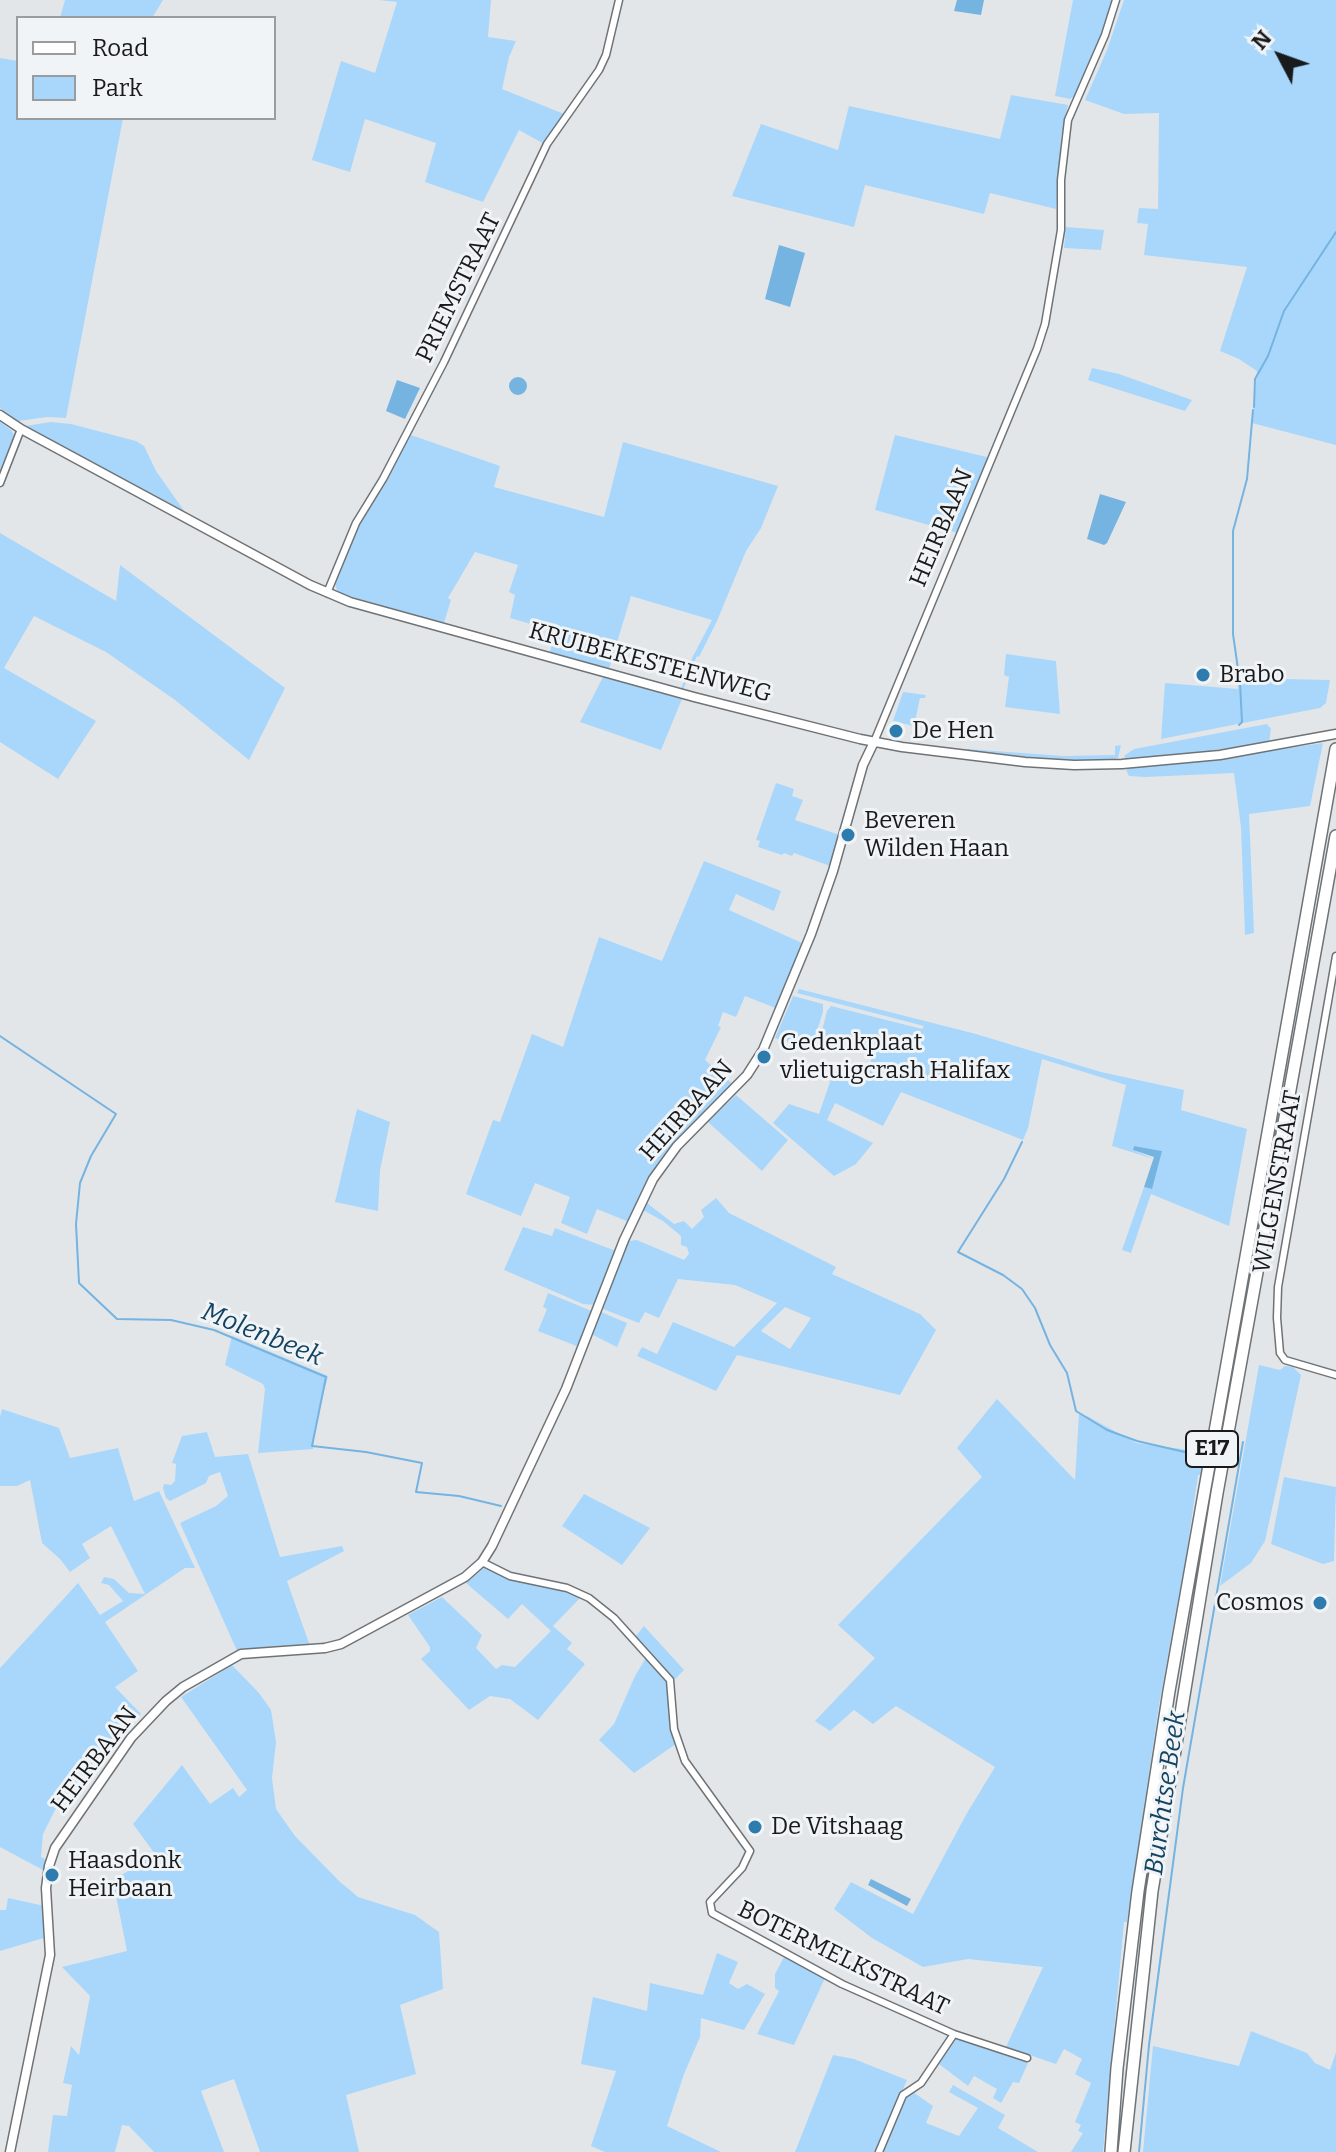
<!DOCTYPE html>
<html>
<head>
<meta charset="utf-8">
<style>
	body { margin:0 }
	#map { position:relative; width:1336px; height:2152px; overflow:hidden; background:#e3e6e9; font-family:Bitter,serif }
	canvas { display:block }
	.legend { position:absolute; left:16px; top:16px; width:260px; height:104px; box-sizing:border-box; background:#f0f4f7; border:2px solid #9a9d9f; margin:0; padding:10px 14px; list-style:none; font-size:24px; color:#191a1b }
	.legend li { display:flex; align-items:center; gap:16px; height:40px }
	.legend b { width:40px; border:2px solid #9a9d9f }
	.north { position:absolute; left:1240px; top:16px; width:80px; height:80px; -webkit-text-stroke:6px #f0f4f7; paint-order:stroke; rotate:311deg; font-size:22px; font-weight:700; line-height:32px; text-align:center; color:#191a1b }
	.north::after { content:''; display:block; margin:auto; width:28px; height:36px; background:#191a1b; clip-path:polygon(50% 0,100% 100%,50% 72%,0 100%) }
</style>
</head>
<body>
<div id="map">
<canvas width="1336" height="2152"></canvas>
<ul class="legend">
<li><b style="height:10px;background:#fff"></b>Road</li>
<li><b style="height:22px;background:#a8d7fb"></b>Park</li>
</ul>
<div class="north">N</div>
</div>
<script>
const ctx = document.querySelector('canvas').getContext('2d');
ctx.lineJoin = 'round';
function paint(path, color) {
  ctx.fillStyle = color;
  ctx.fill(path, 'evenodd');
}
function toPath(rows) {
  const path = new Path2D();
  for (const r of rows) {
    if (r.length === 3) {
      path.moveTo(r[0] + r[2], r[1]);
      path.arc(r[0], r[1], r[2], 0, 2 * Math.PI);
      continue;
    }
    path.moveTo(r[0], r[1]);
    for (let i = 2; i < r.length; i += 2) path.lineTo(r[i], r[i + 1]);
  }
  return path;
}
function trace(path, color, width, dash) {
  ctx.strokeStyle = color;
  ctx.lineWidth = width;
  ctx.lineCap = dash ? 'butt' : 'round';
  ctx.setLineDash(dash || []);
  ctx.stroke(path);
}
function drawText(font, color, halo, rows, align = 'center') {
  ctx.font = font + ' Bitter,serif';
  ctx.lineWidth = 6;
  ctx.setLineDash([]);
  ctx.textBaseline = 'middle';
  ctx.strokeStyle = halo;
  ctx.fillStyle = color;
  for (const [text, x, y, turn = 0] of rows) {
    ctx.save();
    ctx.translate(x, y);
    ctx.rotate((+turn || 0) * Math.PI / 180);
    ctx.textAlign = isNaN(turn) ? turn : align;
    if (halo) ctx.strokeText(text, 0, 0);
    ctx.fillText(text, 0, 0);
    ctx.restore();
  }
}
paint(toPath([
	[65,0,163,0,152,18,60,18],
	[379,0,491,0,488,37,516,41,509,57,502,89,564,114,544,144,519,130,483,202,425,182,436,143,365,119,350,172,312,160,341,61,375,73,397,2],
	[1073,0,1116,0,1079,93,1070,99,1055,96],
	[1124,0,1336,0,1336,445,1252,423,1257,371,1239,359,1220,351,1247,267,1144,255,1148,224,1137,223,1139,208,1158,209,1159,113,1124,114,1085,100,1107,50],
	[0,58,18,61,18,118,123,118,66,418,47,417,18,421,0,408],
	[1011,95,1068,105,1061,137,1056,209,990,193,984,214,865,185,854,227,732,196,761,124,838,150,849,106,1000,139],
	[1066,227,1104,230,1101,250,1064,248],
	[1092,368,1119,374,1192,400,1185,411,1088,380],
	[0,422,11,430,14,435,0,471],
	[51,422,71,424,136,441,144,446,156,471,185,512,25,426],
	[411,435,500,466,494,487,604,517,623,442,778,486,761,528,746,551,717,621,699,657,697,656,683,690,681,689,692,658,712,620,631,596,609,669,550,652,555,631,510,618,515,595,509,592,518,565,475,552,448,598,451,600,444,623,338,593,335,584,361,521],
	[895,435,991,458,958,533,875,510],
	[0,533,116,601,120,565,285,688,249,760,175,700,106,652,34,616,4,668,96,721,58,779,0,742],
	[1006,654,1056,661,1060,714,1005,707,1009,677,1004,675],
	[603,677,682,699,661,750,580,722],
	[1237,678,1330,680,1326,703,1320,708,1161,739,1165,683,1238,689],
	[903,692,926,695,925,698,920,698,914,726,893,721],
	[1267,724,1271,729,1269,742,1176,756,1126,760,1124,756,1134,749],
	[1323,743,1310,806,1249,814,1254,933,1245,935,1241,827,1234,773,1145,777,1129,776,1126,770,1131,767,1187,763],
	[1121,745,1118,758,1109,761,1035,759,967,752,967,749,1063,756,1115,755,1115,746],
	[776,783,794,789,792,796,803,800,795,820,840,835,830,866,794,853,792,856,784,853,782,855,758,847,760,841,756,840],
	[704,861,781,891,774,911,736,894,729,910,802,943,778,1009,745,996,736,1017,723,1012,718,1026,721,1027,705,1060,735,1086,660,1164,646,1185,629,1222,597,1209,587,1234,561,1223,570,1197,535,1183,521,1216,466,1194,493,1120,500,1122,532,1034,563,1047,599,937,662,961],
	[799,989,976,1034,1101,1072,1184,1090,1181,1110,1247,1129,1229,1226,1151,1194,1131,1253,1122,1250,1144,1187,1151,1189,1161,1151,1134,1146,1133,1150,1154,1159,1112,1146,1126,1085,1042,1059,1028,1128,1023,1140,901,1092,883,1126,835,1103,827,1120,873,1143,856,1164,834,1176,773,1123,789,1104,819,1114,831,1079,865,1083,873,1052,821,1035,827,1011,831,1006,922,1029,924,1026,797,993],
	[793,996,823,1004,823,1012,811,1049,775,1038],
	[736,1095,788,1140,762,1171,708,1122],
	[357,1109,390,1122,380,1170,378,1211,335,1202],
	[716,1198,729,1213,836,1267,832,1274,920,1314,936,1330,900,1395,737,1355,716,1391,637,1356,642,1347,657,1354,673,1322,734,1347,777,1303,735,1285,678,1279,659,1318,645,1312,639,1323,603,1309,629,1241,637,1240,684,1260,689,1254,687,1247,681,1245,681,1236,663,1221,643,1210,647,1203,674,1224,684,1221,692,1229,704,1217,701,1210],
	[785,1307,811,1318,790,1349,761,1331],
	[523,1227,552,1236,555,1228,616,1251,596,1305,583,1304,504,1270],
	[548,1293,594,1312,579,1347,538,1331,547,1309,543,1307],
	[601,1312,627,1323,617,1347,593,1335],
	[232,1336,328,1376,314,1432,313,1449,258,1453,265,1389,263,1384,225,1365],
	[1259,1365,1280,1370,1285,1366,1293,1367,1301,1375,1265,1541,1251,1563,1220,1586],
	[997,1399,1075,1480,1079,1414,1087,1416,1136,1443,1204,1452,1201,1475,1198,1475,1187,1550,1159,1705,1127,1922,1124,1922,1103,2152,1071,2152,1083,2133,1078,2131,1081,2125,1075,2122,1091,2083,1075,2074,1082,2059,1064,2049,1056,2064,1006,2047,1043,1967,968,1959,923,1967,872,1938,834,1909,851,1882,913,1914,967,1813,995,1767,896,1706,873,1724,854,1710,830,1731,815,1721,875,1658,838,1625,982,1477,957,1448],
	[2,1409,59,1428,70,1458,118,1448,134,1501,159,1491,195,1568,185,1568,105,1622,138,1671,115,1687,141,1714,121,1728,55,1810,43,1834,41,1857,47,1860,43,1870,0,1847,0,1668,78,1583,100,1615,123,1601,109,1585,101,1583,104,1577,114,1579,129,1593,145,1594,111,1526,82,1544,90,1558,70,1572,60,1559,42,1543,30,1480,17,1486,0,1486,0,1417],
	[207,1432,215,1457,248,1454,280,1557,342,1546,344,1551,287,1581,310,1646,238,1653,180,1523,216,1506,228,1496,220,1472,209,1476,206,1483,170,1501,166,1498,163,1488,164,1484,171,1485,175,1481,176,1464,172,1463,182,1436],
	[1284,1477,1336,1487,1334,1561,1323,1564,1271,1544],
	[584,1494,650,1528,622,1565,562,1526],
	[484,1568,520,1581,555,1587,581,1597,553,1626,572,1643,567,1649,585,1664,538,1720,510,1699,490,1696,469,1710,421,1659,430,1651,430,1647,408,1615,442,1597,482,1635,476,1648,496,1669,502,1665,515,1667,551,1631,522,1604,508,1619,466,1583],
	[644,1626,684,1670,674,1680,636,1636],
	[647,1656,667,1681,670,1724,676,1744,634,1773,599,1740,614,1724,635,1676],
	[232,1665,259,1693,271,1710,276,1742,272,1778,276,1809,295,1836,339,1881,358,1897,415,1915,439,1932,443,1989,400,2005,416,2074,346,2095,359,2152,260,2152,234,2079,201,2091,224,2152,154,2152,129,2126,122,2125,115,2152,48,2152,53,2115,67,2116,72,2085,63,2083,71,2046,79,2055,90,1996,62,1967,127,1951,115,1891,109,1883,155,1854,133,1824,182,1765,210,1804,233,1788,239,1797,247,1790,181,1697],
	[8,1898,45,1906,47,1937,0,1951,0,1910,6,1910],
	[717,1953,738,1962,729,1983,738,1989,747,1984,765,1994,744,2030,701,2018,700,2037,684,2074,667,2126,721,2152,605,2152,591,2146,616,2071,581,2064,593,1997,647,2011,650,1983,703,1995],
	[784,1957,825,1978,794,2045,757,2034,779,1991,775,1988,775,1974],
	[1251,2031,1307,2053,1315,2063,1330,2070,1336,2052,1336,2152,1143,2152,1153,2046,1239,2066],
	[957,2038,1028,2063,1019,2083,1013,2082,1001,2103,993,2098,997,2089,974,2076,968,2086,939,2064],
	[833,2055,854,2059,907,2080,876,2152,795,2152],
	[953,2085,1005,2115,998,2128,1038,2152,882,2152,901,2107,907,2096,913,2092,933,2106,926,2123,959,2136,978,2108,949,2092]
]), '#a8d7fb');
paint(toPath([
	[957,0,984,0,981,15,954,11],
	[779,245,805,253,790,307,765,299],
	[518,386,9],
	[397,380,420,388,405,419,386,411],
	[1100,494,1126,502,1107,543,1104,545,1087,539],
	[1134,1146,1162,1151,1152,1189,1144,1187,1154,1157,1133,1150],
	[871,1879,911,1899,907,1906,868,1885]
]), '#75b3e1');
trace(toPath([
	[1254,407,1255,379,1268,356,1284,311,1336,232],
	[1239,725,1242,722,1240,683,1233,634,1233,531,1247,479,1253,410],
	[0,1036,116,1114,91,1156,80,1183,76,1224,79,1283,117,1319,171,1320,214,1330,326,1377,312,1446,366,1452,422,1463,416,1492,459,1496,501,1506],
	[1022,1142,1004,1179,958,1252,1003,1275,1022,1289,1035,1308,1050,1345,1067,1373,1076,1411,1107,1430,1137,1441,1189,1453],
	[1139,2152,1149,2045,1183,1788,1243,1442]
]), '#75b3e1', 2);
const street = toPath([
	[0,483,21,429],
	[327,593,356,523,383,479,444,362,547,144,599,70,606,55,619,0],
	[874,742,1037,349,1045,324,1061,230,1061,180,1068,120,1105,35,1116,0],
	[1336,956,1278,1287,1277,1318,1280,1353,1285,1360,1336,1375],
	[482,1562,510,1576,567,1588,589,1598,614,1618,670,1680,674,1729,685,1761,750,1851,742,1868,710,1902,712,1913,842,1984,954,2034,1027,2058],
	[879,2152,903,2095,921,2083,954,2034]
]);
const secondary = toPath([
	[0,415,21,429,310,585,350,602,694,697,860,739,902,747,1025,762,1074,765,1122,764,1220,755,1336,734],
	[10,2152,50,1955,46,1888,49,1866,55,1848,131,1738,166,1701,183,1687,241,1654,325,1648,341,1644,465,1577,482,1562,492,1546,566,1389,624,1240,653,1179,677,1146,747,1075,763,1050,811,934,833,871,863,765,874,742]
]);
const highway = toPath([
	[1111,2152,1117,2068,1138,1891,1169,1691,1336,749],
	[1124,2152,1152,1891,1217,1493,1336,836]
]);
trace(street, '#6f7375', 9);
trace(secondary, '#6f7375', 11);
trace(highway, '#6f7375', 14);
trace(street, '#fff', 6);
trace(secondary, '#fff', 8);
trace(highway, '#fff', 11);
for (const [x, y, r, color] of [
	[1203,675,8,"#2e7bad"],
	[896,731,8,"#2e7bad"],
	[848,835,8,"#2e7bad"],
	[764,1057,8,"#2e7bad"],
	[1320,1603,8,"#2e7bad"],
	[755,1827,8,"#2e7bad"],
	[52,1875,8,"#2e7bad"]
]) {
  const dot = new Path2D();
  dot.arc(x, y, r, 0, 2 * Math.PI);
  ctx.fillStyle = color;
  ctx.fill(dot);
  trace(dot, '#f0f4f7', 3);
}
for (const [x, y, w] of [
	[1212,1449,52]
]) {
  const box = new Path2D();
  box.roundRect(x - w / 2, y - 18, w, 36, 6);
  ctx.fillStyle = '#f0f4f7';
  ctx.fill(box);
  trace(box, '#191a1b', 2);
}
drawText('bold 22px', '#191a1b', null, [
	["E17",1212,1449]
]);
drawText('24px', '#191a1b', '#f0f4f7', [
	["PRIEMSTRAAT",459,288,-64],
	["HEIRBAAN",942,528,-67],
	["KRUIBEKESTEENWEG",650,663,15],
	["HEIRBAAN",687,1111,-48],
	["WILGENSTRAAT",1278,1182,-80],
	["HEIRBAAN",95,1760,-53],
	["BOTERMELKSTRAAT",843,1959,26]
]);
drawText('24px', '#191a1b', '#f0f4f7', [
	["Brabo",1219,675],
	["De Hen",912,731],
	["Beveren",864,821],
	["Wilden Haan",864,849],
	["Gedenkplaat",780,1043],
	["vlietuigcrash Halifax",780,1071],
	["Cosmos",1304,1603,"right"],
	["De Vitshaag",771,1827],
	["Haasdonk",68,1861],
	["Heirbaan",68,1889]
], 'left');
drawText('italic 26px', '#144362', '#f0f4f7', [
	["Molenbeek",262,1335,22],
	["Burchtse Beek",1166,1793,-82]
]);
</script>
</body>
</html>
